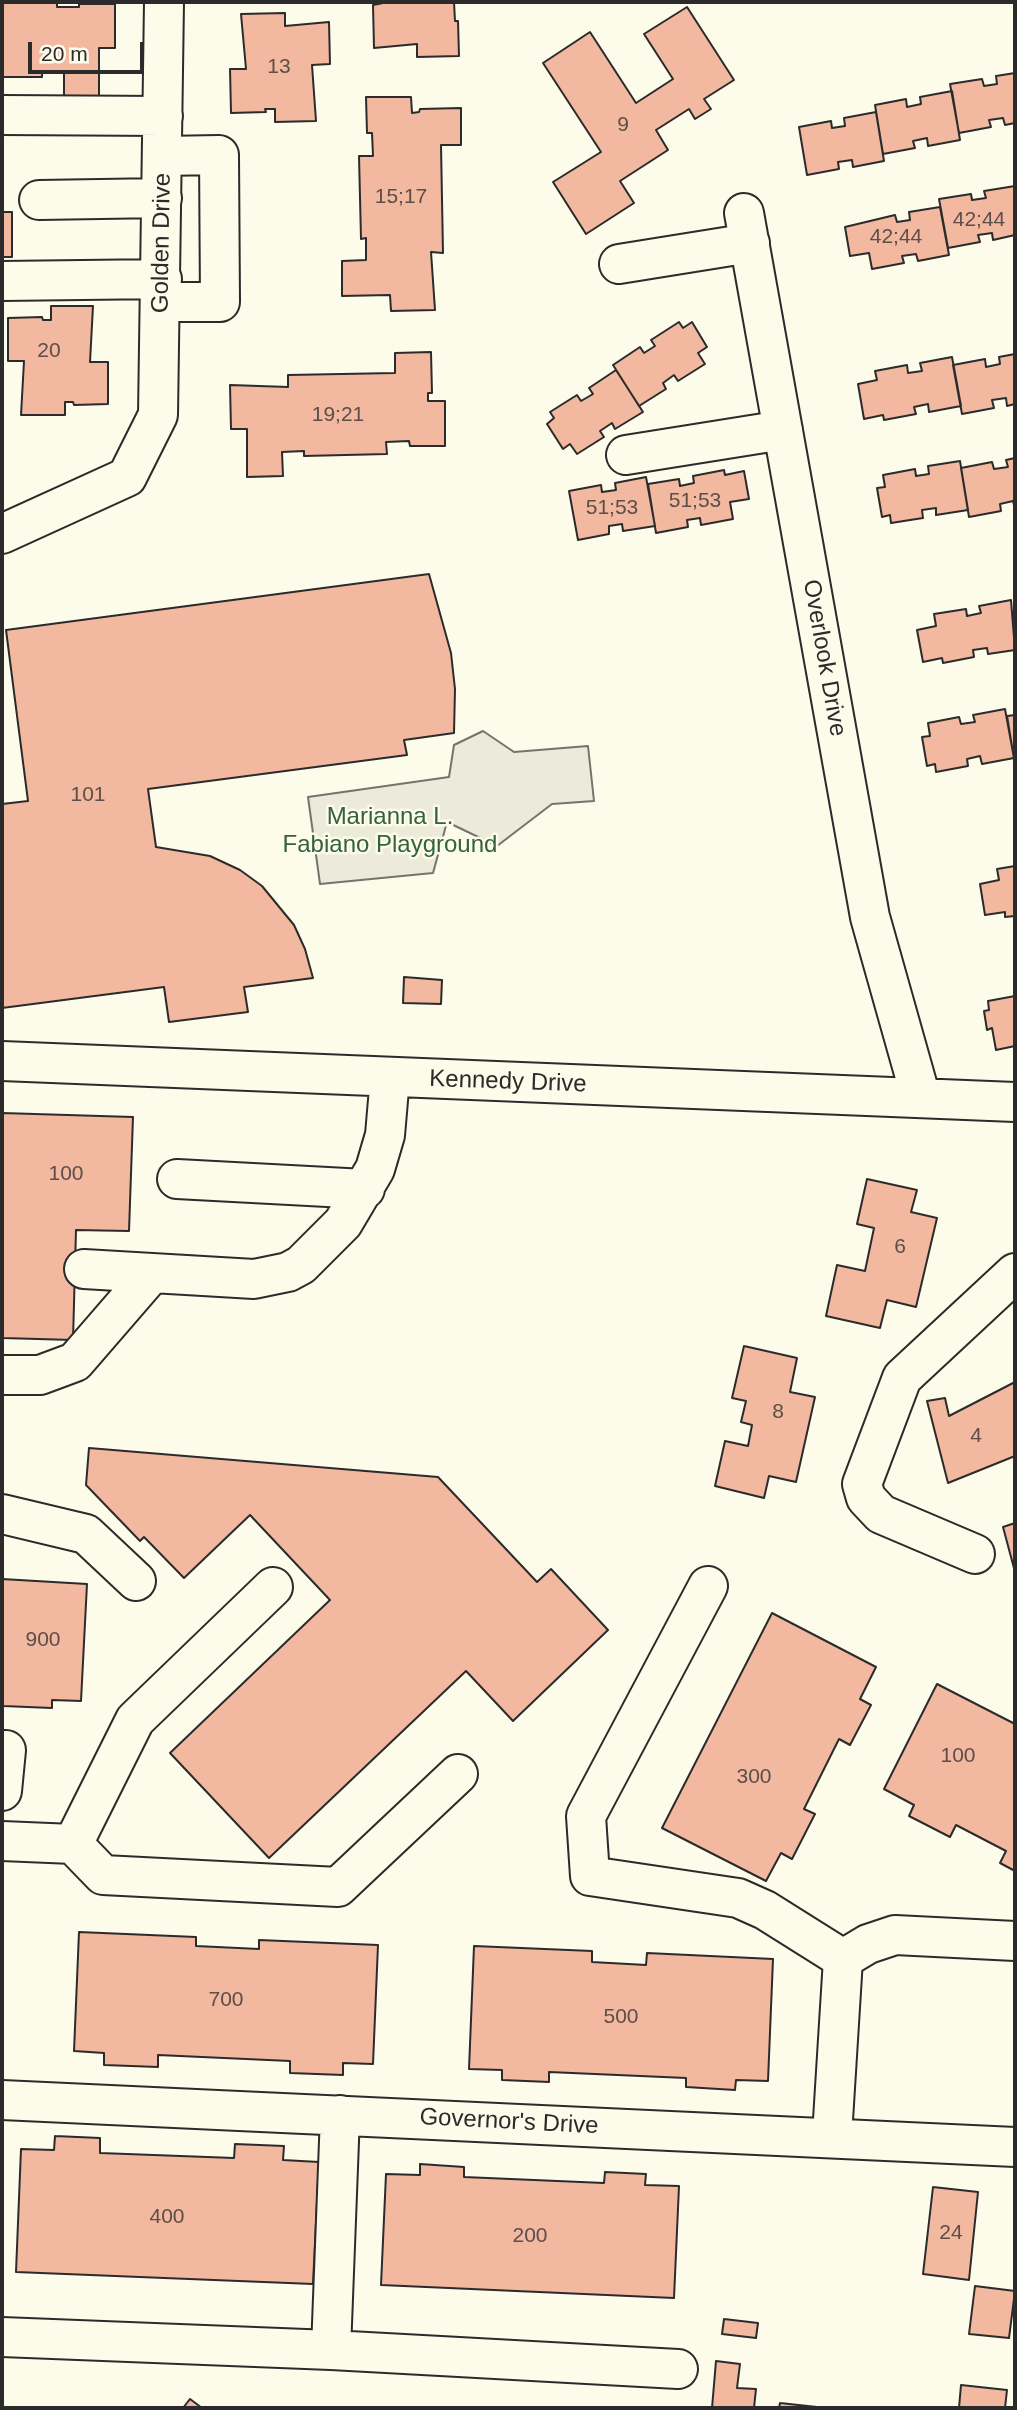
<!DOCTYPE html>
<html>
<head>
<meta charset="utf-8">
<style>
	body { margin:0 }
	#map { position:relative; width:1017px; height:2410px; overflow:hidden; background:#fdfbea; font-family:Arial,sans-serif }
	canvas { display:block }
	.frame { position:absolute; inset:0; border:4px solid #2b2b2b; pointer-events:none }
	.scale { position:absolute; left:28px; top:42px; width:116px; height:32px; box-sizing:border-box; border:4px solid #2b2b2b; border-top:0; padding-left:9px; font-size:21px; line-height:24px; white-space:nowrap; color:#2b2b2b; -webkit-text-stroke:5px #fdfbea; paint-order:stroke }
</style>
</head>
<body>
<div id="map">
<canvas width="1017" height="2410"></canvas>
<div class="frame"></div>
<div class="scale">20 m</div>
</div>
<script>
const ctx = document.querySelector('canvas').getContext('2d');
ctx.lineJoin = 'round';
function paint(path, color) {
  ctx.fillStyle = color;
  ctx.fill(path, 'evenodd');
}
function toPath(rows) {
  const path = new Path2D();
  for (const r of rows) {
    path.moveTo(r[0], r[1]);
    for (let i = 2; i < r.length; i += 2) path.lineTo(r[i], r[i + 1]);
  }
  return path;
}
function trace(path, color, width, dash) {
  ctx.strokeStyle = color;
  ctx.lineWidth = width;
  ctx.lineCap = dash ? 'butt' : 'round';
  ctx.setLineDash(dash || []);
  ctx.stroke(path);
}
function drawText(font, color, halo, rows, align = 'center') {
  ctx.font = font + ' Arial,sans-serif';
  ctx.lineWidth = 5;
  ctx.setLineDash([]);
  ctx.textBaseline = 'middle';
  ctx.strokeStyle = halo;
  ctx.fillStyle = color;
  for (const [text, x, y, turn = 0] of rows) {
    ctx.save();
    ctx.translate(x, y);
    ctx.rotate((+turn || 0) * Math.PI / 180);
    ctx.textAlign = isNaN(turn) ? turn : align;
    if (halo) ctx.strokeText(text, 0, 0);
    ctx.fillText(text, 0, 0);
    ctx.restore();
  }
}
const green = toPath([
	[483,731,514,752,588,746,594,801,552,804,497,846,447,822,433,873,320,884,308,797,449,777,454,745,483,731]
]);
paint(green, '#ecebdb');
trace(green, '#74746e', 2);
const building = toPath([
	[2,2,57,2,57,7,79,7,79,4,115,4,115,48,99,48,99,96,64,96,64,71,42,72,42,77,2,77,2,2],
	[388,2,454,2,455,21,458,21,459,56,417,57,417,44,374,48,373,5,388,2],
	[687,7,734,80,704,99,711,109,695,119,689,109,656,130,668,150,620,181,634,203,586,234,553,182,601,152,543,63,590,32,636,103,673,79,644,34,687,7],
	[285,13,285,26,329,22,330,64,312,65,316,121,275,122,275,109,265,109,266,112,231,113,230,69,246,69,241,14,285,13],
	[1015,73,1015,123,1005,125,1003,118,989,120,991,127,959,133,950,84,982,79,984,86,997,84,996,76,1015,73],
	[952,91,960,140,928,146,927,138,913,141,915,148,883,154,875,105,906,99,907,107,921,104,920,97,952,91],
	[366,97,411,97,412,113,419,112,420,109,461,108,461,145,441,145,443,253,431,252,435,310,391,311,390,295,342,296,342,261,366,260,366,238,361,239,359,156,373,156,372,133,367,133,366,97],
	[876,112,884,161,853,167,852,160,838,162,839,169,807,175,799,127,831,121,832,128,845,126,844,118,876,112],
	[1015,186,1015,235,993,240,992,233,978,235,980,242,948,248,939,199,971,194,972,200,986,198,984,191,1015,186],
	[940,207,949,255,918,261,916,254,902,256,904,263,872,269,869,253,850,256,845,227,895,215,897,222,910,220,909,212,940,207],
	[2,212,12,212,12,257,2,257,2,212],
	[51,306,93,306,90,362,108,362,108,404,74,405,73,402,65,402,65,415,21,415,24,361,8,361,8,318,42,317,43,320,51,320,51,306],
	[679,322,683,328,692,322,707,347,698,353,705,364,678,381,674,375,663,383,666,389,639,406,613,365,640,347,644,353,655,346,651,340,679,322],
	[431,352,432,393,428,393,428,401,445,401,445,446,410,446,409,441,386,442,387,454,304,456,304,451,282,452,283,476,247,477,247,429,231,429,230,385,288,387,288,375,395,373,395,353,431,352],
	[1015,354,1015,404,1007,406,1006,398,992,400,994,408,962,414,953,365,985,359,986,367,1000,364,999,357,1015,354],
	[952,357,961,406,929,412,928,404,914,407,916,414,884,420,883,415,864,419,858,384,877,380,875,371,907,365,908,373,922,371,920,363,952,357],
	[616,370,643,412,615,429,612,423,600,431,604,437,577,454,570,444,563,449,547,424,554,418,550,412,577,395,581,401,593,394,589,388,616,370],
	[1015,458,1015,509,1013,501,1000,504,1001,511,969,517,961,468,992,462,994,469,1008,467,1006,460,1015,458],
	[960,461,968,510,936,515,936,508,922,510,923,518,891,523,890,515,882,517,877,488,885,487,883,475,915,469,916,476,929,474,928,466,960,461],
	[724,470,725,475,744,471,749,499,730,502,733,519,701,525,700,518,687,520,688,527,656,533,648,484,679,479,680,486,694,483,693,476,724,470],
	[646,477,655,526,623,531,622,524,609,526,609,534,578,540,569,491,601,485,602,492,616,490,615,483,646,477],
	[429,574,451,653,455,689,454,733,404,740,407,755,148,789,156,847,210,856,240,870,262,886,294,925,305,949,313,978,244,987,248,1012,169,1022,164,987,2,1008,2,804,28,801,6,630,429,574],
	[1011,600,1015,650,988,654,987,648,973,650,974,657,943,663,942,658,923,662,917,630,936,626,934,614,966,609,967,616,981,613,979,606,1011,600],
	[1005,709,1014,758,982,764,980,756,967,759,968,766,936,772,935,764,927,766,922,737,930,736,928,723,959,717,961,724,975,722,973,715,1005,709],
	[1015,715,1015,765,1007,716,1015,715],
	[1015,866,1015,916,1005,917,1005,912,985,915,980,884,999,880,997,869,1015,866],
	[404,977,442,980,441,1004,403,1003,404,977],
	[1015,996,1015,1046,996,1050,992,1028,987,1030,984,1011,989,1010,988,1001,1015,996],
	[2,1113,133,1117,129,1231,76,1230,73,1340,2,1338,2,1113],
	[867,1179,917,1190,911,1212,937,1218,916,1307,887,1300,880,1328,826,1316,837,1265,865,1271,874,1228,857,1224,867,1179],
	[744,1346,797,1358,790,1392,815,1397,796,1482,769,1476,764,1498,715,1486,725,1441,748,1446,752,1425,741,1422,746,1401,732,1398,744,1346],
	[1015,1382,1015,1456,948,1483,927,1401,945,1398,949,1416,1015,1382],
	[89,1448,438,1477,537,1582,551,1569,608,1630,513,1721,466,1671,269,1858,170,1753,330,1600,250,1515,184,1578,144,1537,140,1541,86,1485,89,1448],
	[1015,1523,1015,1572,1003,1527,1015,1523],
	[2,1579,87,1584,81,1701,52,1700,52,1708,3,1706,2,1579],
	[772,1613,876,1667,860,1699,871,1705,850,1745,839,1739,804,1809,815,1814,792,1859,781,1853,766,1881,662,1828,772,1613],
	[937,1684,1015,1724,1015,1871,1000,1863,1006,1851,956,1825,950,1837,909,1816,914,1805,884,1789,937,1684],
	[79,1932,196,1937,196,1946,259,1949,259,1940,378,1945,373,2064,343,2063,343,2075,290,2073,290,2061,158,2055,158,2067,104,2065,104,2053,74,2051,79,1932],
	[474,1946,592,1951,592,1962,646,1965,647,1953,773,1959,768,2081,736,2080,735,2090,686,2087,686,2078,549,2072,549,2082,502,2080,502,2070,469,2069,474,1946],
	[55,2136,100,2138,100,2153,234,2158,235,2144,284,2146,283,2160,319,2162,313,2284,16,2272,21,2149,54,2150,55,2136],
	[420,2164,464,2167,464,2177,604,2183,605,2172,646,2174,645,2185,679,2186,674,2298,381,2285,386,2174,420,2175,420,2164],
	[933,2187,978,2192,969,2280,923,2274,933,2187],
	[975,2286,1015,2291,1009,2338,969,2334,975,2286],
	[724,2319,758,2323,756,2338,722,2334,724,2319],
	[716,2361,740,2364,737,2388,756,2389,754,2408,712,2408,716,2361],
	[961,2385,1007,2390,1005,2408,959,2408,961,2385],
	[190,2399,202,2408,183,2408,190,2399],
	[780,2403,826,2408,779,2408,780,2403]
]);
paint(building, '#f2b8a0');
trace(building, '#2b2b2b', 2);
const minor = toPath([
	[2,115,163,116],
	[39,200,162,198],
	[744,213,870,917,921,1098],
	[619,264,750,243],
	[2,281,162,279],
	[161,302,220,302,219,155,163,156],
	[626,455,783,430],
	[2,534,127,477,158,415,164,2],
	[2,1061,1015,1102],
	[177,1179,365,1189],
	[84,1269,254,1279,288,1272,301,1265,343,1223,375,1169,385,1135,390,1077],
	[2,1375,40,1375,75,1362,152,1273],
	[2,1514,86,1534,136,1581],
	[975,1554,881,1514,866,1498,862,1484,902,1378,1015,1273],
	[708,1586,586,1816,590,1876,738,1898,765,1910,843,1959,868,1944,895,1935,1015,1941],
	[2,1750,6,1750,2,1791],
	[2,1841,73,1844,103,1875,338,1887,458,1774],
	[73,1844,135,1720,273,1587],
	[2,2100,1015,2147],
	[832,2136,843,1959],
	[2,2337,331,2350,678,2369],
	[331,2350,340,2115]
]);
trace(minor, '#2b2b2b', 42);
trace(minor, '#fdfbea', 38);
drawText('21px', '#5d4e48', null, [
	["13",279,67],
	["9",623,125],
	["15;17",401,197],
	["42;44",979,220],
	["42;44",896,237],
	["20",49,351],
	["19;21",338,415],
	["51;53",695,501],
	["51;53",612,508],
	["101",88,795],
	["100",66,1174],
	["6",900,1247],
	["8",778,1412],
	["4",976,1436],
	["900",43,1640],
	["100",958,1756],
	["300",754,1777],
	["700",226,2000],
	["500",621,2017],
	["400",167,2217],
	["24",951,2233],
	["200",530,2236]
]);
drawText('24px', '#2b2b2b', '#fdfbea', [
	["Golden Drive",162,243,-89],
	["Overlook Drive",824,658,80],
	["Kennedy Drive",508,1082,2],
	["Governor's Drive",509,2122,3]
]);
drawText('24px', '#34623c', '#fdfbea', [
	["Marianna L.",390,817],
	["Fabiano Playground",390,845]
]);
</script>
</body>
</html>
